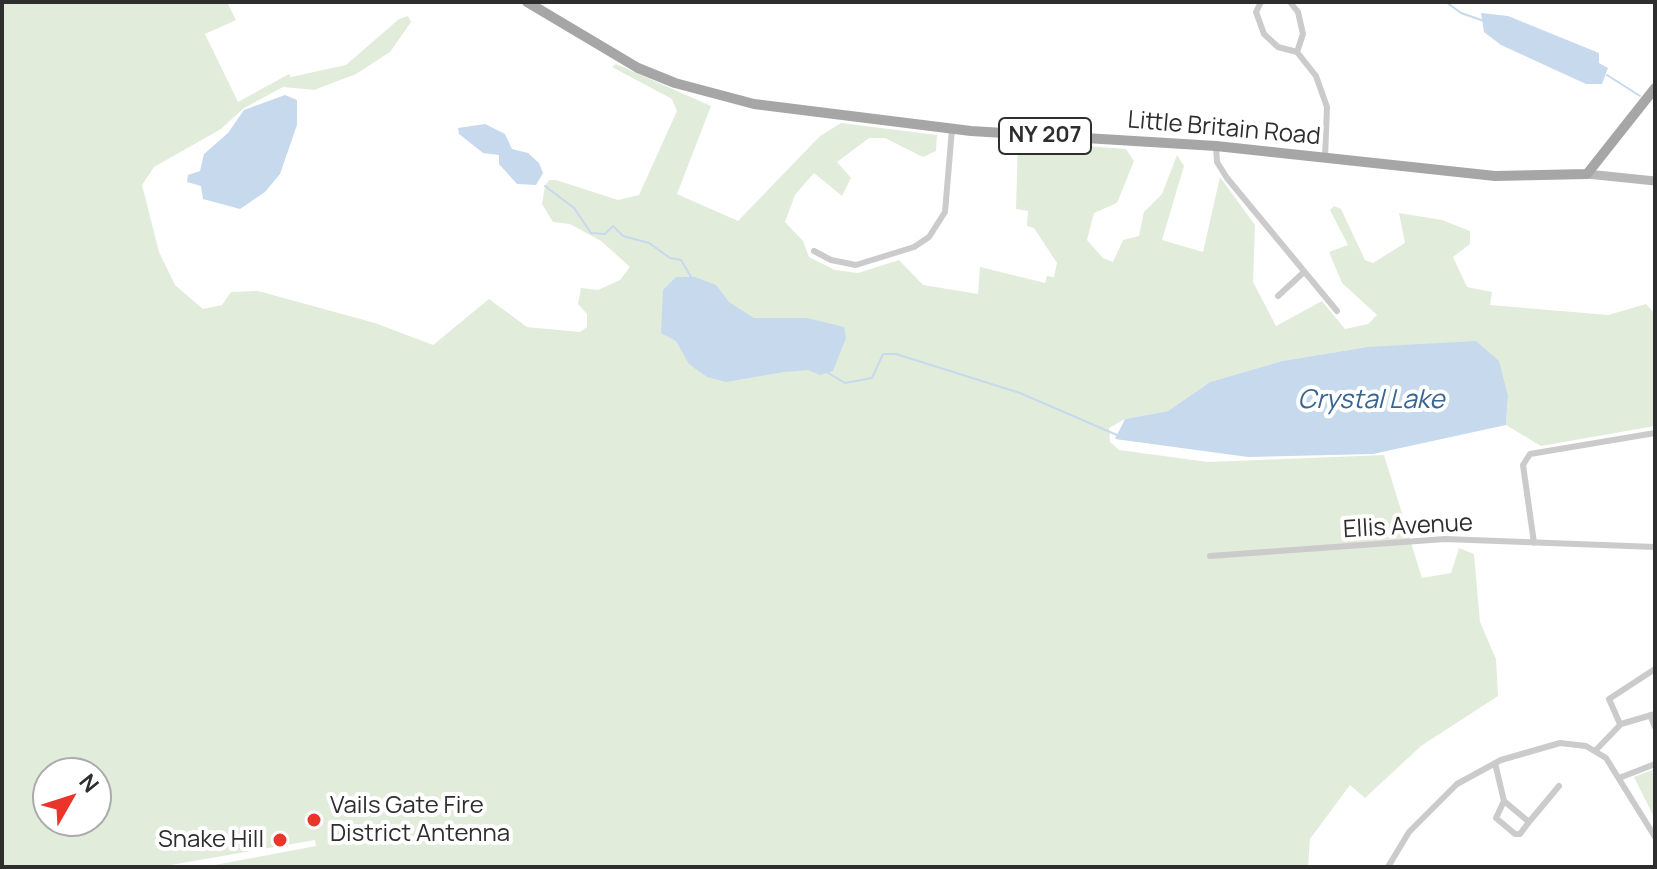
<!DOCTYPE html>
<html>
<head>
<meta charset="utf-8">
<style>
	body { margin:0 }
	#map { position:relative; width:1657px; height:869px; overflow:hidden; background:#fff; font-family:Manrope,sans-serif }
	canvas { display:block }
	.frame { position:absolute; inset:0; border:4px solid #2e2e2e; pointer-events:none }
	.north { position:absolute; left:32px; top:757px; width:80px; height:80px; box-sizing:border-box; background:#fff; border:2px solid #ababab; border-radius:50%; rotate:51deg; font-size:22px; font-weight:700; line-height:32px; text-align:center; color:#2e2e2e }
	.north::after { content:''; display:block; margin:auto; width:28px; height:36px; background:#eb352b; clip-path:polygon(50% 0,100% 100%,50% 72%,0 100%) }
</style>
</head>
<body>
<div id="map">
<canvas width="1657" height="869"></canvas>
<div class="frame"></div>
<div class="north">N</div>
</div>
<script>
const ctx = document.querySelector('canvas').getContext('2d');
ctx.lineJoin = 'round';
function paint(path, color) {
  ctx.fillStyle = color;
  ctx.fill(path, 'evenodd');
}
function toPath(rows) {
  const path = new Path2D();
  for (const r of rows) {
    path.moveTo(r[0], r[1]);
    for (let i = 2; i < r.length; i += 2) path.lineTo(r[i], r[i + 1]);
  }
  return path;
}
function trace(path, color, width, dash) {
  ctx.strokeStyle = color;
  ctx.lineWidth = width;
  ctx.lineCap = dash ? 'butt' : 'round';
  ctx.setLineDash(dash || []);
  ctx.stroke(path);
}
function drawText(font, color, halo, rows, align = 'center') {
  ctx.font = font + ' Manrope,sans-serif';
  ctx.lineWidth = 8;
  ctx.setLineDash([]);
  ctx.textBaseline = 'middle';
  ctx.strokeStyle = halo;
  ctx.fillStyle = color;
  for (const [text, x, y, turn = 0] of rows) {
    ctx.save();
    ctx.translate(x, y);
    ctx.rotate((+turn || 0) * Math.PI / 180);
    ctx.textAlign = isNaN(turn) ? turn : align;
    if (halo) ctx.strokeText(text, 0, 0);
    ctx.fillText(text, 0, 0);
    ctx.restore();
  }
}
paint(toPath([
	[2,2,227,2,236,20,205,34,238,102,289,74,291,77,346,65,399,19,408,16,411,22,390,52,356,74,314,90,283,87,244,108,221,129,154,167,142,185,159,252,175,285,203,309,222,305,231,292,258,291,375,323,433,345,489,299,527,327,580,332,587,327,587,314,578,304,581,288,598,290,620,280,630,267,601,241,570,224,553,222,542,204,545,186,549,180,556,180,618,200,639,195,677,111,672,99,612,67,616,64,711,106,677,194,738,221,820,136,841,123,937,135,936,151,923,157,885,138,869,138,837,162,851,178,842,196,814,173,795,195,785,222,803,241,809,257,835,270,858,273,899,260,923,285,978,294,980,267,1045,283,1047,276,1054,277,1057,263,1034,228,1027,226,1028,211,1016,209,1018,141,1126,149,1134,161,1117,203,1094,213,1087,240,1103,258,1113,262,1123,240,1139,236,1144,212,1162,194,1177,155,1184,166,1162,240,1203,252,1220,177,1255,225,1253,282,1276,326,1322,301,1345,329,1368,324,1377,315,1342,283,1329,252,1348,245,1330,210,1334,206,1341,209,1365,260,1373,263,1405,243,1399,213,1442,220,1470,231,1470,244,1453,257,1467,287,1492,292,1490,305,1608,315,1646,304,1655,314,1655,426,1541,446,1506,425,1508,396,1367,347,1282,361,1210,382,1168,411,1125,419,1109,428,1110,442,1119,450,1208,462,1384,455,1422,578,1451,573,1459,548,1474,554,1480,622,1496,659,1498,696,1421,746,1365,798,1350,785,1310,839,1308,867,204,867,316,846,315,840,159,867,2,867],
	[48,773,96,773,96,821,48,821],
	[1655,769,1655,819,1634,777]
]), '#e2ecdb');
paint(toPath([
	[1481,13,1508,16,1599,53,1599,63,1608,68,1602,84,1586,84,1501,45,1484,32],
	[285,95,297,100,297,125,280,174,265,192,240,209,203,199,201,186,187,182,188,175,200,171,204,154,228,133,244,110],
	[485,124,505,134,512,149,528,153,539,163,543,173,536,185,517,184,499,164,499,155,483,153,459,134,458,128],
	[676,277,695,277,716,285,729,302,754,318,807,318,844,327,846,338,833,371,820,375,808,370,784,372,726,382,707,377,689,364,676,341,661,333,663,290],
	[1476,341,1499,361,1508,396,1506,425,1373,454,1248,457,1115,439,1125,419,1168,411,1210,382,1282,361,1367,347]
]), '#c7d9ed');
trace(toPath([
	[1446,2,1461,13,1484,21],
	[1607,75,1640,96],
	[545,186,574,208,591,233,605,234,613,226,623,236,649,243,670,258,681,260,691,277],
	[828,373,845,383,872,378,883,354,896,354,1020,393,1117,435]
]), '#c7d9ed', 2);
trace(toPath([
	[1261,2,1256,12,1264,34,1278,47,1297,52,1303,34,1298,12,1290,2],
	[1297,52,1316,76,1327,107,1325,157],
	[1216,146,1217,162,1227,178,1337,311],
	[814,251,831,260,856,265,914,247,929,237,945,212,952,129],
	[1278,296,1304,272],
	[1534,543,1523,465,1530,454,1655,433],
	[1210,556,1445,539,1655,547],
	[1650,715,1655,727],
	[1620,724,1609,699,1655,669],
	[1596,750,1621,724,1655,714],
	[1495,763,1504,801,1529,822,1559,786],
	[1619,778,1655,764],
	[1504,801,1496,818,1515,834,1520,834,1529,822],
	[1388,867,1409,832,1457,784,1501,760,1560,743,1586,746,1606,758,1655,837]
]), '#cbcbcb', 6);
trace(toPath([
	[1587,174,1655,181]
]), '#b8b8b8', 9);
trace(toPath([
	[527,2,638,68,675,83,754,104,971,131,1216,146,1495,176,1587,174,1655,88]
]), '#a6a6a6', 10);
for (const [x, y, r, color] of [
	[314,820,8,"#eb352b"],
	[280,840,8,"#eb352b"]
]) {
  const dot = new Path2D();
  dot.arc(x, y, r, 0, 2 * Math.PI);
  ctx.fillStyle = color;
  ctx.fill(dot);
  trace(dot, '#fff', 3);
}
for (const [x, y, w] of [
	[1045,136,92]
]) {
  const box = new Path2D();
  box.roundRect(x - w / 2, y - 18, w, 36, 6);
  ctx.fillStyle = '#fff';
  ctx.fill(box);
  trace(box, '#2e2e2e', 2);
}
drawText('bold 22px', '#2e2e2e', null, [
	["NY 207",1045,136]
]);
drawText('24px', '#2e2e2e', '#fff', [
	["Little Britain Road",1224,129,5],
	["Ellis Avenue",1408,527,-3]
]);
drawText('24px', '#2e2e2e', '#fff', [
	["Vails Gate Fire",330,806],
	["District Antenna",330,834],
	["Snake Hill",264,840,"right"]
], 'left');
drawText('italic 26px', '#396593', '#fff', [
	["Crystal Lake",1371,401]
]);
</script>
</body>
</html>
